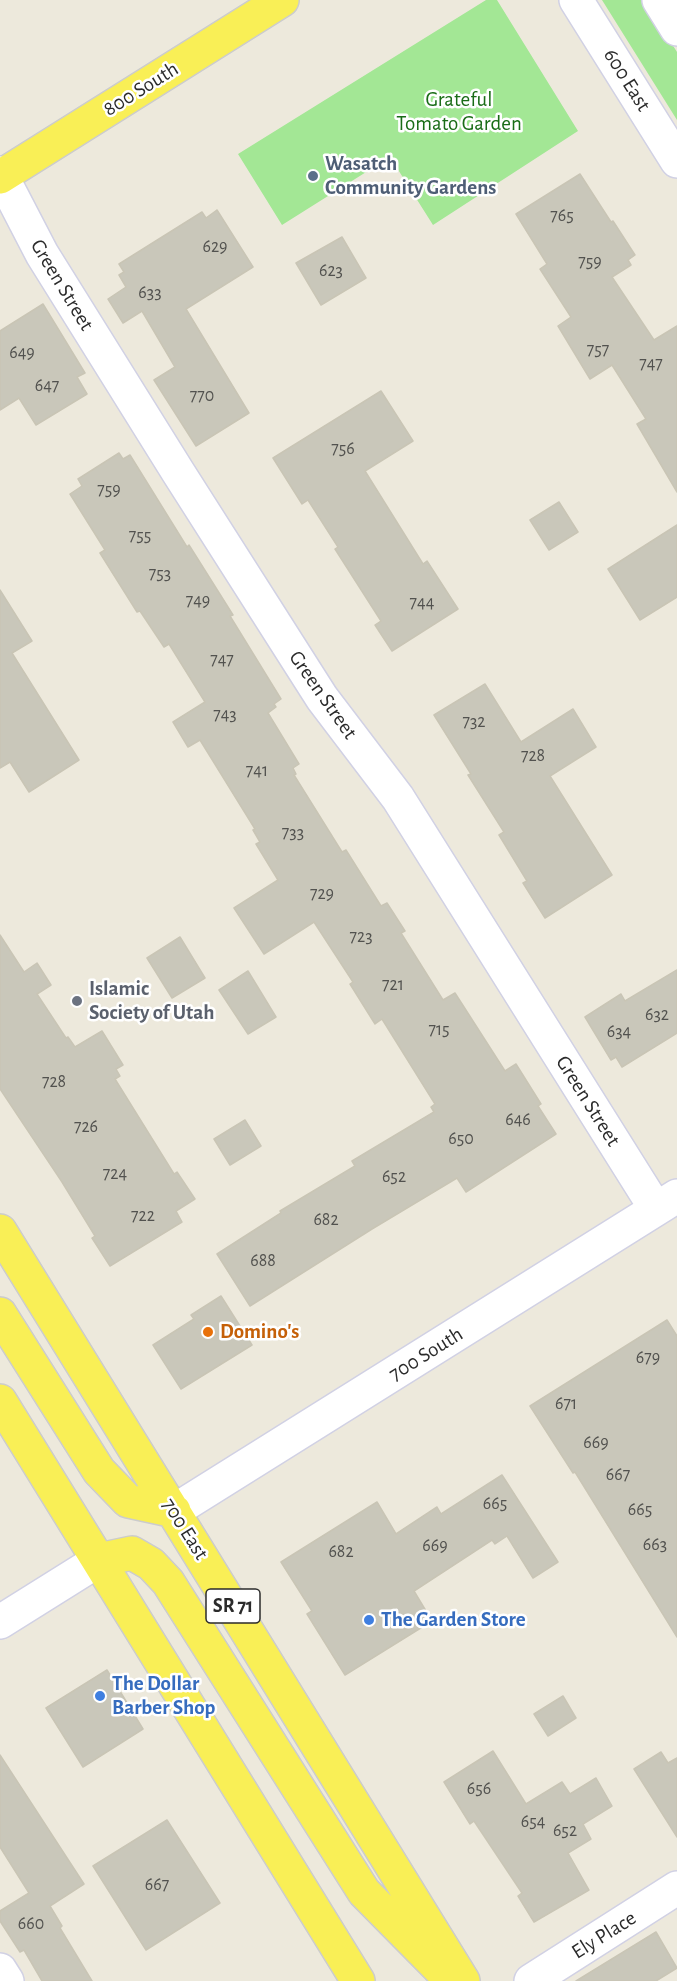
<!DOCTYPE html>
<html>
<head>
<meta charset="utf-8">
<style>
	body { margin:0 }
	canvas { display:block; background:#ede9dc }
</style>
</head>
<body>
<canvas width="677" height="1981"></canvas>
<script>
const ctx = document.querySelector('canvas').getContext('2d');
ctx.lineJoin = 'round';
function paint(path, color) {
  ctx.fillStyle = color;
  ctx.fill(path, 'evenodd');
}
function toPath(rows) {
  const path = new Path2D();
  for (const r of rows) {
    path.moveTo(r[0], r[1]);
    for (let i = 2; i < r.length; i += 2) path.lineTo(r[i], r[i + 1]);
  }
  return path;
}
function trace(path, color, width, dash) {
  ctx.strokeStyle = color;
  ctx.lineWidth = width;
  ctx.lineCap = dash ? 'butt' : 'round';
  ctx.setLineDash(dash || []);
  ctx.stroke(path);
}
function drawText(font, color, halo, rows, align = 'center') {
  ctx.font = font + ' "Alegreya Sans",sans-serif';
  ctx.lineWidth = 5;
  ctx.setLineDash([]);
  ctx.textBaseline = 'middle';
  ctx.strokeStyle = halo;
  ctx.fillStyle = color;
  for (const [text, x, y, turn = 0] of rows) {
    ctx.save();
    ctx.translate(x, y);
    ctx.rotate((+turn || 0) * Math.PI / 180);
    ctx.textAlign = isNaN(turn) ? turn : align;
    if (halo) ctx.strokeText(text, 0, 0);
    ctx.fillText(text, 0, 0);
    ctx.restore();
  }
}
paint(toPath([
	[486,0,497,0,578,131,433,225,390,157,282,225,238,154],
	[602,0,644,0,677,52,677,120]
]), '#a3e795');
const building = toPath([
	[580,174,611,222,613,221,635,255,628,260,631,265,612,277,654,340,677,326,677,492,637,424,646,419,612,365,590,379,558,326,571,317,540,269,547,264,516,214,580,174],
	[217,210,253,267,186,309,249,413,196,446,154,380,175,367,142,311,123,323,108,299,126,287,119,275,124,272,119,264,202,212,206,218,217,210],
	[342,237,366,278,321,305,296,263,342,237],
	[43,304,85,373,77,377,87,394,36,425,19,398,0,410,0,331,43,304],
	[381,391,413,441,365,471,423,564,427,561,458,609,392,651,375,625,381,621,335,549,338,547,308,500,302,504,273,458,381,391],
	[119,453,123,459,130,455,187,547,189,545,233,615,230,616,281,699,274,704,276,707,268,713,299,764,293,768,296,774,294,775,342,852,346,850,381,906,387,903,405,931,401,933,443,1000,455,993,505,1071,516,1064,541,1104,538,1106,556,1134,466,1192,457,1178,372,1229,250,1306,217,1254,281,1213,280,1211,355,1166,352,1161,434,1112,431,1107,435,1104,382,1019,375,1024,350,984,353,982,314,922,264,954,234,908,278,880,256,844,260,842,253,830,255,829,200,740,188,747,173,722,205,702,169,644,164,647,140,611,137,612,100,553,105,550,70,494,82,486,78,479,119,453],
	[559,502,578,532,549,550,530,520,559,502],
	[677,525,677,597,640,620,608,569,677,525],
	[0,590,32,641,12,653,79,760,29,792,10,762,0,768,0,590],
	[485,684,521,742,573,709,596,747,550,776,612,875,545,918,523,883,527,881,499,835,504,832,468,775,471,774,434,715,485,684],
	[0,935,24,972,37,963,51,985,37,994,66,1038,68,1037,75,1047,102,1031,123,1065,116,1069,120,1076,115,1079,174,1174,177,1172,195,1199,176,1211,182,1222,110,1266,92,1238,95,1236,62,1182,0,1089,0,935],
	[180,937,205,978,172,998,147,958,180,937],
	[677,970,677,1033,622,1067,616,1057,611,1060,585,1017,621,994,625,1001,677,970],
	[248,971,276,1017,248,1034,219,990,248,971],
	[245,1120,261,1146,230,1165,214,1139,245,1120],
	[221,1296,252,1345,181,1389,153,1345,194,1319,191,1315,221,1296],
	[667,1320,677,1336,677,1637,575,1472,573,1473,530,1406,667,1320],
	[502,1475,558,1562,533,1578,507,1536,495,1544,492,1540,414,1591,432,1621,345,1675,307,1614,312,1611,281,1562,377,1502,396,1534,437,1507,441,1514,502,1475],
	[107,1670,143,1729,83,1767,46,1708,107,1670],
	[563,1696,576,1718,548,1736,534,1714,563,1696],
	[493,1751,526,1804,562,1782,570,1794,596,1778,612,1806,583,1824,591,1839,568,1853,589,1890,534,1922,518,1896,522,1893,474,1821,470,1824,444,1782,493,1751],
	[661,1752,668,1763,677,1758,677,1837,634,1769,661,1752],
	[0,1755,84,1884,50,1906,62,1926,60,1928,92,1981,42,1981,24,1950,20,1952,0,1921,0,1911,29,1893,0,1847,0,1755],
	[167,1820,220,1903,146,1950,93,1866,167,1820],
	[656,1932,677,1968,656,1981,576,1981,656,1932]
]);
paint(building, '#c9c7ba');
trace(building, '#c9c5b5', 1.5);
const minor = toPath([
	[576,0,677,161],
	[659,0,677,29],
	[0,173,42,254,178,472,322,698,398,798,656,1209],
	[174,1511,677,1196],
	[0,1622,99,1560],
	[0,1970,7,1981],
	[531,1981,677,1888]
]);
const major = toPath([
	[0,177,282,0],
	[0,1231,463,1981],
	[0,1314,99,1471,128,1501,174,1511],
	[0,1401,358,1981],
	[99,1560,132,1553,151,1564,168,1582,364,1892,442,1971]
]);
trace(minor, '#d1d1e4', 36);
trace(major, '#ccc', 36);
trace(minor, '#fff', 33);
trace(major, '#f9ef56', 33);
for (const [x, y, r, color] of [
	[313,176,6,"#5c6f8a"],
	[77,1001,6,"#6b7280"],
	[208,1332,6,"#e8710a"],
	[369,1620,6,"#3f7fe0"],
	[100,1696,6,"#3f7fe0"]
]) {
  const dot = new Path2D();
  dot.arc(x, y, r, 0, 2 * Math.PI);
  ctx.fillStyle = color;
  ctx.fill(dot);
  trace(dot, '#fff', 2);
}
drawText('18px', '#52524f', null, [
	["765",562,216],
	["629",215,247],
	["759",590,262],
	["623",331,271],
	["633",150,293],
	["757",598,350],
	["649",22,353],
	["747",651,364],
	["647",47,386],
	["770",202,396],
	["756",343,449],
	["759",109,490],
	["755",140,536],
	["753",160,574],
	["749",198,601],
	["744",422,603],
	["747",222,660],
	["743",225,715],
	["732",474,722],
	["728",533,756],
	["741",257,771],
	["733",293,833],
	["729",322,894],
	["723",361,937],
	["721",393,985],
	["632",657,1015],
	["715",439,1030],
	["634",619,1032],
	["728",54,1082],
	["646",518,1120],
	["726",86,1127],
	["650",461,1139],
	["724",115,1174],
	["652",394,1177],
	["722",143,1216],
	["682",326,1220],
	["688",263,1261],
	["679",648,1358],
	["671",566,1404],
	["669",596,1443],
	["667",618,1475],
	["665",495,1504],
	["665",640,1510],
	["663",655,1545],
	["669",435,1546],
	["682",341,1552],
	["656",479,1789],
	["654",533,1822],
	["652",565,1831],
	["667",157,1885],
	["660",31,1924]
]);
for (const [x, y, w] of [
	[233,1606,54]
]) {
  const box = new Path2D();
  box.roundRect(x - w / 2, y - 17, w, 34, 4.5);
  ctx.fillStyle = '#fff';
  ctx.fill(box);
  trace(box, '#2b2b2b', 1.5);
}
drawText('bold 20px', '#2b2b2b', null, [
	["SR 71",233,1606]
]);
drawText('21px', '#2b2b2b', '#fff', [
	["600 East",627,80,58],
	["800 South",141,89,-32],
	["Green Street",62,285,59],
	["Green Street",323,695,55],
	["Green Street",588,1101,58],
	["700 South",426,1354,-32],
	["700 East",185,1529,58],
	["Ely Place",604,1935,-32]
]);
drawText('21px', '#196c16', '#fff', [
	["Grateful",459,100],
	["Tomato Garden",459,124]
]);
drawText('bold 21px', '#4e5e75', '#fff', [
	["Wasatch",325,164],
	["Community Gardens",325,188]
], 'left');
drawText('bold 21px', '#5b616d', '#fff', [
	["Islamic",89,989],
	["Society of Utah",89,1013]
], 'left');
drawText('bold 21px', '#c56008', '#fff', [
	["Domino's",220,1332]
], 'left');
drawText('bold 21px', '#366cbe', '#fff', [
	["The Garden Store",381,1620],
	["The Dollar",112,1684],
	["Barber Shop",112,1708]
], 'left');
</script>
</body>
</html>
